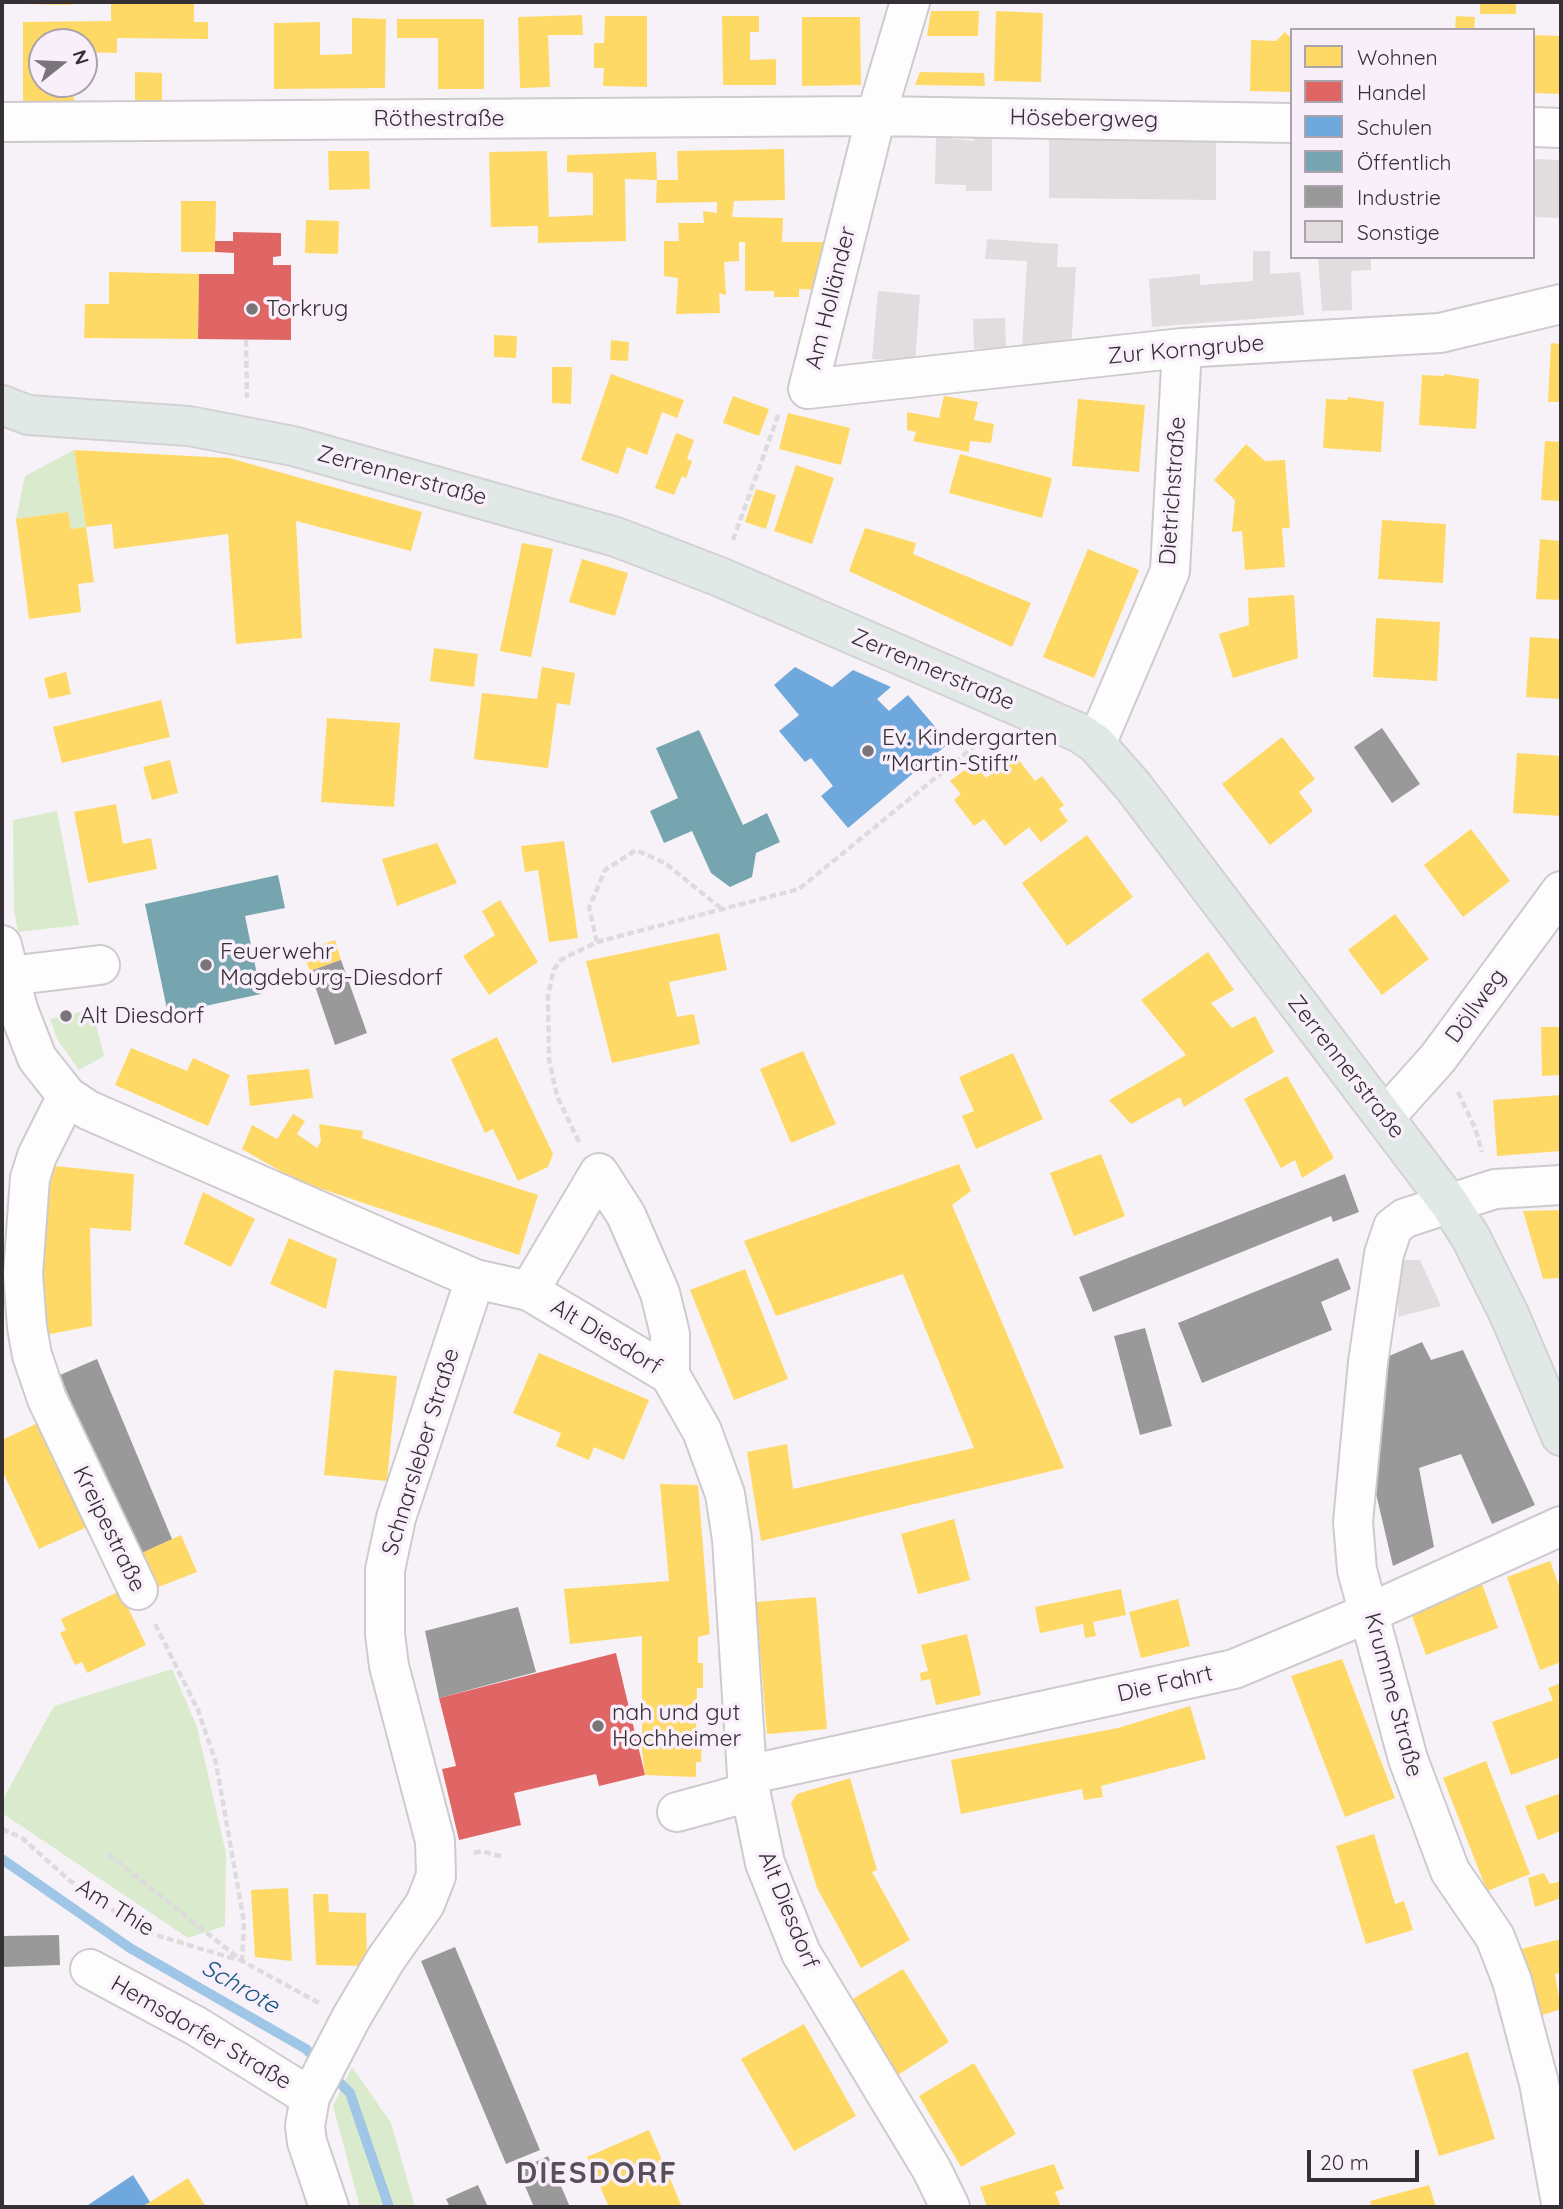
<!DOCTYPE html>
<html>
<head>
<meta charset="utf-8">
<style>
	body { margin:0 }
	#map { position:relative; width:1563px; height:2209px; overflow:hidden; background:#f7f2f7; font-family:Quicksand,sans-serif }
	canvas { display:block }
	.frame { position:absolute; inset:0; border:4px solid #343035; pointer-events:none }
	.legend { position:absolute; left:1290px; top:28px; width:245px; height:231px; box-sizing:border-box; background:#f9effa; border:2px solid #aaa3ab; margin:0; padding:9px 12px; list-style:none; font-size:21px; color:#343035 }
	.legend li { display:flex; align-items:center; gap:14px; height:35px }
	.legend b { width:35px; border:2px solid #aaa3ab }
	.north { position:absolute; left:28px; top:28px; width:70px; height:70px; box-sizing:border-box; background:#f9effa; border:2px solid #aaa3ab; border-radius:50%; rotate:72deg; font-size:19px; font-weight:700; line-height:28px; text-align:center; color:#343035 }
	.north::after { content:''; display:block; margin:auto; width:24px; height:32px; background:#787479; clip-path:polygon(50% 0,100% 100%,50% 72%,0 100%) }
	.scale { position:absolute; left:1307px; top:2150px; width:112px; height:32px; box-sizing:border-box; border:4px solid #343035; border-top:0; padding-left:9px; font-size:21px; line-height:24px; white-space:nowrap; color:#343035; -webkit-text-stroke:5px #f9effa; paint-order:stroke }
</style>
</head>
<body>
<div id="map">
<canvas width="1563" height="2209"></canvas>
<div class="frame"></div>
<ul class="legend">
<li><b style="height:19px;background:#ffd966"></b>Wohnen</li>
<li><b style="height:19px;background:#e06666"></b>Handel</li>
<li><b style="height:19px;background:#6fa8dc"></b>Schulen</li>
<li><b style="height:19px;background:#76a5af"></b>Öffentlich</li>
<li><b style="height:19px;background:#999"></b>Industrie</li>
<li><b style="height:19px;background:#e1dcdd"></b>Sonstige</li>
</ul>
<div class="north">N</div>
<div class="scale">20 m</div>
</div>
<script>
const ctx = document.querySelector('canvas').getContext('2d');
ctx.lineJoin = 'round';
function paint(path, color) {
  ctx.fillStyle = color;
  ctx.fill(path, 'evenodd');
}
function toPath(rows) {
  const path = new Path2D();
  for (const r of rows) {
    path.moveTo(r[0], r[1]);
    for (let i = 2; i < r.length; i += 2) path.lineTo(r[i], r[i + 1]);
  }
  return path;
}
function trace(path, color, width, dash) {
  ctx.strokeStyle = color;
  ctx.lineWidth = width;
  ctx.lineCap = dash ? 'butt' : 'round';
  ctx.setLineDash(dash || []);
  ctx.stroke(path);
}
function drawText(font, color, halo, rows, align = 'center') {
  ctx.font = font + ' Quicksand,sans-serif';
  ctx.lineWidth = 7;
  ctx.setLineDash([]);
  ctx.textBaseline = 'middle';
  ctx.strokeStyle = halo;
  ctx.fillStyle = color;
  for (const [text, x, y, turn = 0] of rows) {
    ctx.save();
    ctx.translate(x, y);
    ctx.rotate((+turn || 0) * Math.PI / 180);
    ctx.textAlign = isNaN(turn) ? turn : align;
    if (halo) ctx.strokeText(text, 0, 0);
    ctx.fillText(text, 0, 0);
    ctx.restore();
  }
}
paint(toPath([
	[74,450,86,527,71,529,68,512,16,519,25,476],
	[57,811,79,925,18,932,14,911,13,820],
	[92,1009,104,1056,79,1070,57,1039,50,1019],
	[172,1669,197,1727,226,1853,225,1926,188,1938,2,1813,2,1801,54,1706],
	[352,2067,391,2123,415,2207,360,2207,333,2106]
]), '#daeacc');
paint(toPath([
	[23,2,71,2,71,5,23,4],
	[111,2,194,2,194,22,208,22,208,39,117,38,117,53,84,52,84,42,42,42,42,84,73,84,74,102,23,102,23,22,111,21],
	[1480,2,1516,2,1516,14,1480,14],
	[931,11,979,11,978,36,927,36],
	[996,11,1043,13,1041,82,994,81],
	[582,15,583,35,548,35,550,87,520,88,518,17],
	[605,16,647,16,647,87,603,86,604,68,594,68,594,43,604,43],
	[722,16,759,16,759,32,750,32,750,60,776,59,776,85,723,85],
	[1456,16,1475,17,1474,30,1455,30],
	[802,17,860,17,861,85,802,86],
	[352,18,386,19,385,88,274,89,274,23,320,22,320,55,352,54],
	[397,19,484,19,484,89,438,89,438,38,397,38],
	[1285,32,1292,39,1292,92,1250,91,1251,40,1276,41],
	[1533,35,1561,36,1561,94,1533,93],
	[135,72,162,73,162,104,135,103],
	[920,72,984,73,985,86,915,85],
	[784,149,785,200,734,201,732,217,783,218,782,242,823,242,823,290,799,289,799,297,774,297,774,291,745,291,745,242,739,242,739,261,724,262,726,295,719,293,720,313,676,314,678,278,664,276,664,241,679,241,678,223,704,223,703,211,717,213,717,202,656,203,657,180,678,180,677,151],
	[328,151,369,151,370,189,329,190],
	[547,151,549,217,593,215,593,173,567,172,567,155,656,152,657,180,625,179,626,241,538,243,538,226,491,227,489,152],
	[181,201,216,201,215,252,181,252],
	[306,220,339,221,338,254,305,253],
	[109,272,199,274,198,339,84,338,85,304,109,304],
	[494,335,517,336,516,358,494,357],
	[611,340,629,342,628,361,610,360],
	[1551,343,1561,344,1561,402,1548,402],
	[552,367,572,367,571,404,552,403],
	[611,374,684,400,677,418,662,412,647,455,627,447,618,474,581,460],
	[1444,374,1479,379,1476,429,1419,425,1422,375,1444,376],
	[733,396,769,409,759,436,723,423],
	[944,396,978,402,974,420,994,424,991,443,970,441,969,452,913,441,916,432,907,430,907,412,939,418],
	[1348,397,1384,402,1381,452,1323,448,1326,399,1347,400],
	[1078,399,1145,405,1139,472,1072,466],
	[788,413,850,428,841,465,779,449],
	[676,433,694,440,687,459,692,461,686,478,682,476,674,495,655,488],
	[1545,441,1561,442,1561,501,1541,500],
	[1246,444,1265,461,1285,460,1290,528,1282,528,1285,567,1245,570,1242,531,1232,532,1235,500,1214,480],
	[74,450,229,458,422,512,411,551,296,521,302,638,236,644,228,534,114,549,112,524,86,527,94,582,78,584,81,612,29,619,16,519,68,512,71,529,86,527],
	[960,454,1052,478,1042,518,949,493],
	[796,465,834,478,812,544,774,531],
	[756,489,776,495,766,529,745,522],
	[1382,520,1446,524,1443,583,1378,579],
	[865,528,916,543,913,554,1031,603,1012,647,849,571],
	[1540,539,1561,541,1561,600,1536,599],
	[522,543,553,549,531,657,500,651],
	[1088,549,1139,570,1094,678,1043,657],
	[582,559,628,573,615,616,569,602],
	[1294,595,1298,658,1233,678,1219,634,1249,625,1248,598],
	[1376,618,1440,622,1437,681,1373,677],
	[1530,637,1561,639,1561,699,1526,697],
	[434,648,478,654,474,687,430,681],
	[542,667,575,673,570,705,557,703,548,768,474,759,482,693,537,699],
	[66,672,71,694,49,699,44,678],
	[161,700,170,737,62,763,53,727],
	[327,718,400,723,394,807,321,802],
	[1282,737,1315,779,1299,792,1313,811,1270,845,1222,784],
	[1517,753,1561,756,1561,816,1513,813],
	[1015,755,1035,781,1042,776,1064,805,1059,809,1068,821,1041,842,1029,827,1005,846,984,819,974,826,954,800,961,794,950,781,974,763,986,778],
	[170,760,178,793,152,800,143,767],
	[116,804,123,844,151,838,157,869,88,883,74,812],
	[1471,829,1510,881,1463,917,1424,865],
	[1087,835,1133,897,1067,946,1022,883],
	[564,841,578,938,549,942,538,870,525,872,521,846],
	[437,843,457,883,397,906,382,859],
	[500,900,538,962,489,995,463,956,495,935,482,911],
	[1395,914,1429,959,1382,995,1348,950],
	[719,933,727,970,669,982,677,1017,694,1014,700,1044,612,1063,586,961],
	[335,940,341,960,310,971,302,951],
	[1208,952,1234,990,1211,1003,1232,1028,1255,1016,1274,1052,1184,1107,1180,1097,1131,1124,1109,1100,1186,1055,1141,1000],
	[1541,1027,1561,1027,1561,1075,1542,1076],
	[497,1037,553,1154,548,1167,518,1181,493,1129,485,1133,451,1059],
	[131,1048,187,1071,193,1058,230,1075,208,1126,115,1085],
	[803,1051,836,1124,791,1143,760,1069],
	[1013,1053,1043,1119,976,1149,962,1116,974,1111,959,1077],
	[309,1069,313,1098,250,1106,247,1075],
	[1287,1076,1334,1158,1302,1178,1295,1160,1281,1168,1244,1099],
	[1561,1095,1561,1151,1497,1156,1493,1100],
	[293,1114,305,1121,297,1134,317,1148,321,1141,319,1124,363,1131,362,1138,538,1195,519,1255,298,1181,242,1149,252,1125,277,1139],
	[1101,1154,1125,1216,1074,1236,1050,1173],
	[959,1164,971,1191,952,1205,1064,1468,761,1541,747,1452,787,1444,793,1489,974,1448,903,1274,776,1316,744,1241],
	[54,1166,134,1174,131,1231,90,1228,92,1326,45,1335,43,1224],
	[203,1192,255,1219,231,1267,184,1244],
	[1561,1210,1561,1278,1543,1279,1523,1211],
	[289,1238,337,1259,326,1309,270,1284],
	[745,1269,788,1379,734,1400,690,1290],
	[539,1353,649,1400,624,1460,594,1447,589,1460,556,1446,561,1433,513,1413],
	[334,1370,397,1376,387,1481,324,1475],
	[40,1422,89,1526,39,1549,2,1470,2,1440],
	[660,1484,698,1485,710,1634,698,1637,698,1663,703,1663,703,1688,697,1688,696,1737,702,1737,701,1762,696,1762,696,1777,645,1775,642,1752,642,1636,570,1644,564,1589,669,1581],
	[954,1519,970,1580,918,1594,901,1534],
	[181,1535,197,1572,156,1588,141,1553],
	[1550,1561,1561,1591,1561,1662,1540,1670,1507,1577],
	[1482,1584,1498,1628,1426,1655,1410,1610],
	[1121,1589,1126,1615,1093,1622,1096,1636,1085,1638,1083,1624,1040,1633,1035,1607],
	[120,1591,146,1645,87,1673,82,1662,75,1665,60,1633,66,1630,61,1619],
	[816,1597,827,1729,767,1734,756,1602],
	[1178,1599,1190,1646,1141,1658,1129,1612],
	[967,1634,981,1695,936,1705,930,1679,921,1681,920,1673,928,1671,921,1645],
	[1342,1659,1395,1798,1345,1817,1291,1676],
	[1561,1683,1561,1757,1511,1775,1492,1722,1553,1700,1548,1688],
	[1190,1706,1206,1759,1101,1786,1103,1797,1084,1800,1082,1789,961,1814,951,1760,1118,1728],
	[1486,1761,1530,1874,1487,1891,1443,1778],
	[850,1778,877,1870,872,1872,910,1940,861,1968,817,1888,791,1803,797,1794],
	[1561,1793,1561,1831,1538,1840,1525,1806],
	[1374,1834,1395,1904,1404,1901,1413,1930,1366,1944,1336,1846],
	[1544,1873,1550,1884,1561,1881,1561,1898,1535,1907,1528,1878],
	[288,1888,292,1961,255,1957,251,1890],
	[313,1894,328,1894,329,1912,366,1913,367,1966,316,1965],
	[1561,1939,1561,1973,1555,1974,1561,2009,1531,2019,1513,1951],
	[903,1969,949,2042,898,2075,851,2000],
	[804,2024,856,2116,794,2151,741,2059],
	[1468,2052,1495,2139,1439,2156,1412,2070],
	[974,2063,1016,2134,961,2167,919,2096],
	[649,2130,682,2207,609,2207,587,2157],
	[1054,2164,1064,2189,1055,2192,1061,2207,987,2207,980,2187],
	[188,2178,206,2207,141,2207,150,2202],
	[1429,2185,1436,2207,1372,2207,1370,2201]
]), '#ffd966');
paint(toPath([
	[233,232,281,233,281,256,273,257,273,265,291,265,291,340,198,339,199,274,234,274,234,253,215,252,215,241,233,241],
	[616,1653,645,1775,599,1786,596,1774,514,1793,521,1825,459,1840,442,1769,456,1766,439,1698]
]), '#e06666');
paint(toPath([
	[795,667,832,687,853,670,891,687,877,699,889,711,908,695,949,743,848,828,821,796,833,786,811,758,805,762,779,731,799,715,774,685],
	[133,2175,150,2202,141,2207,85,2207]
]), '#6fa8dc');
paint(toPath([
	[699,730,743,825,767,813,780,842,756,853,752,877,730,887,711,873,692,831,664,843,650,811,678,798,656,748],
	[278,875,285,908,245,916,261,994,168,1014,145,904]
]), '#76a5af');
paint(toPath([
	[1382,728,1420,784,1392,803,1354,747],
	[341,960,367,1033,335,1045,310,971],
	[1345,1174,1359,1212,1333,1222,1331,1216,1093,1312,1079,1277],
	[1338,1258,1351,1289,1321,1302,1332,1330,1202,1383,1178,1323],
	[1145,1328,1172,1426,1140,1435,1114,1336],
	[1422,1342,1431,1360,1463,1350,1535,1505,1492,1524,1461,1454,1419,1468,1434,1547,1393,1566,1373,1481,1389,1356],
	[97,1359,172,1539,135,1556,60,1375],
	[518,1607,536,1672,439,1698,425,1631],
	[59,1935,60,1965,2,1967,2,1936],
	[455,1947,540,2150,506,2164,421,1961],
	[548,2156,570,2207,534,2207,518,2170],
	[478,2185,488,2207,450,2207,446,2199]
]), '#999');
trace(toPath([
	[2,1859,130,1948,306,2049,350,2093,389,2207]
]), '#9fc6e6', 10);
paint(toPath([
	[936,137,974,141,974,138,992,138,992,191,966,191,966,185,935,184],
	[1049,139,1216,140,1216,200,1049,198],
	[1533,159,1561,160,1561,218,1533,217],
	[987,239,1058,244,1057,267,1076,267,1071,351,1022,349,1027,261,985,259],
	[1253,251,1270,251,1270,274,1300,272,1304,315,1152,327,1149,279,1200,274,1200,285,1253,281],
	[1318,257,1371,257,1371,270,1351,271,1352,310,1322,311],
	[878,291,920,295,915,362,872,359],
	[1005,318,1006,348,974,349,973,319],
	[1399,1260,1420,1260,1441,1306,1398,1317]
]), '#e1dcdd');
const minor = toPath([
	[910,2,876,116,808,389,1182,348,1440,333,1561,304],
	[2,122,876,116,1292,123],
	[1533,127,1561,128],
	[1096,744,1170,571,1182,348],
	[2,945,18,1009,37,1058,67,1096,88,1110,475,1279,529,1291,670,1375,702,1431,725,1494,732,1539,747,1775,765,1863,801,1953,932,2170,950,2207],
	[9,976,100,965],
	[67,1096,37,1156,30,1178,23,1274,27,1327,32,1355,47,1399,138,1590],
	[1385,1117,1438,1058,1561,891],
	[1561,1185,1495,1189,1405,1218,1393,1227,1384,1254,1368,1362,1353,1522,1357,1570,1408,1759,1450,1871,1495,1937,1512,1981,1539,2083,1561,2203],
	[529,1291,599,1173,626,1215,660,1293,670,1334,670,1375],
	[747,1775,1234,1669,1371,1612,1561,1526],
	[677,1812,750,1792],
	[90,1969,196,2026,310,2097],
	[329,2207,307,2142,305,2126,310,2097,351,2018,386,1959,425,1904,436,1876,435,1841,389,1666,385,1634,385,1570,396,1518,475,1279]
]);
const major = toPath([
	[2,405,28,415,189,426,293,446,616,537,720,577,1080,733,1096,744,1133,786,1449,1203,1471,1238,1509,1314,1561,1436]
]);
trace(minor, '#cecace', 42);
trace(major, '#d3d1d3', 42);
trace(toPath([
	[246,340,247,398],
	[733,540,779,413],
	[597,942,589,908,605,870,636,850,665,863,723,910],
	[1458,1092,1475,1128,1482,1152],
	[579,1142,557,1096,549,1060,548,995,554,969,562,959,597,942,799,889,988,735],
	[155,1624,198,1710,216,1763,244,1922,242,1961],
	[2,1829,22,1838,69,1880,130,1922,159,1936,238,1960],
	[474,1853,482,1851,503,1857],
	[108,1854,242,1961,319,2003]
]), '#dddbdd', 4.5, [7, 3.5]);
trace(minor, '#fefdfe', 38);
trace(major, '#e1e9e7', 38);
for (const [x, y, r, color] of [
	[252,309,7,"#787479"],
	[868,751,7,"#787479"],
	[206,965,7,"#787479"],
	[66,1016,7,"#787479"],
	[598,1726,7,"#787479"]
]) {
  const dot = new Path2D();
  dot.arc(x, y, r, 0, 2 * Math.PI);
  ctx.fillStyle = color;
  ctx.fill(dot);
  trace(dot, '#f9effa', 2.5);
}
drawText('23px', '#343035', '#f9effa', [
	["Röthestraße",439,119],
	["Hösebergweg",1084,119,1],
	["Am Holländer",831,298,-76],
	["Zur Korngrube",1186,350,-5],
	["Zerrennerstraße",402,476,15],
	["Dietrichstraße",1173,491,-86],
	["Zerrennerstraße",933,670,23],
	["Döllweg",1476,1006,-54],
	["Zerrennerstraße",1346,1067,52],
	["Alt Diesdorf",606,1337,31],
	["Schnarsleber Straße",421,1452,-73],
	["Kreipestraße",109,1529,64],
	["Die Fahrt",1165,1684,-13],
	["Krumme Straße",1393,1695,75],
	["Am Thie",115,1908,32],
	["Alt Diesdorf",788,1910,68],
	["Hemsdorfer Straße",201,2033,30]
]);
drawText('23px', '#343035', '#f9effa', [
	["Torkrug",266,309],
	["Ev. Kindergarten",882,738],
	["\"Martin-Stift\"",882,764],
	["Feuerwehr",220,952],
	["Magdeburg-Diesdorf",220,978],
	["Alt Diesdorf",80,1016],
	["nah und gut",612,1713],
	["Hochheimer",612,1739]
], 'left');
drawText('italic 24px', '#165882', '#f9effa', [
	["Schrote",240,1987,30]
]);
ctx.letterSpacing = '2px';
drawText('bold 30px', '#585059', '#f9effa', [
	["DIESDORF",597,2174]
]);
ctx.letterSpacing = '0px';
</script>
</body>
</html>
